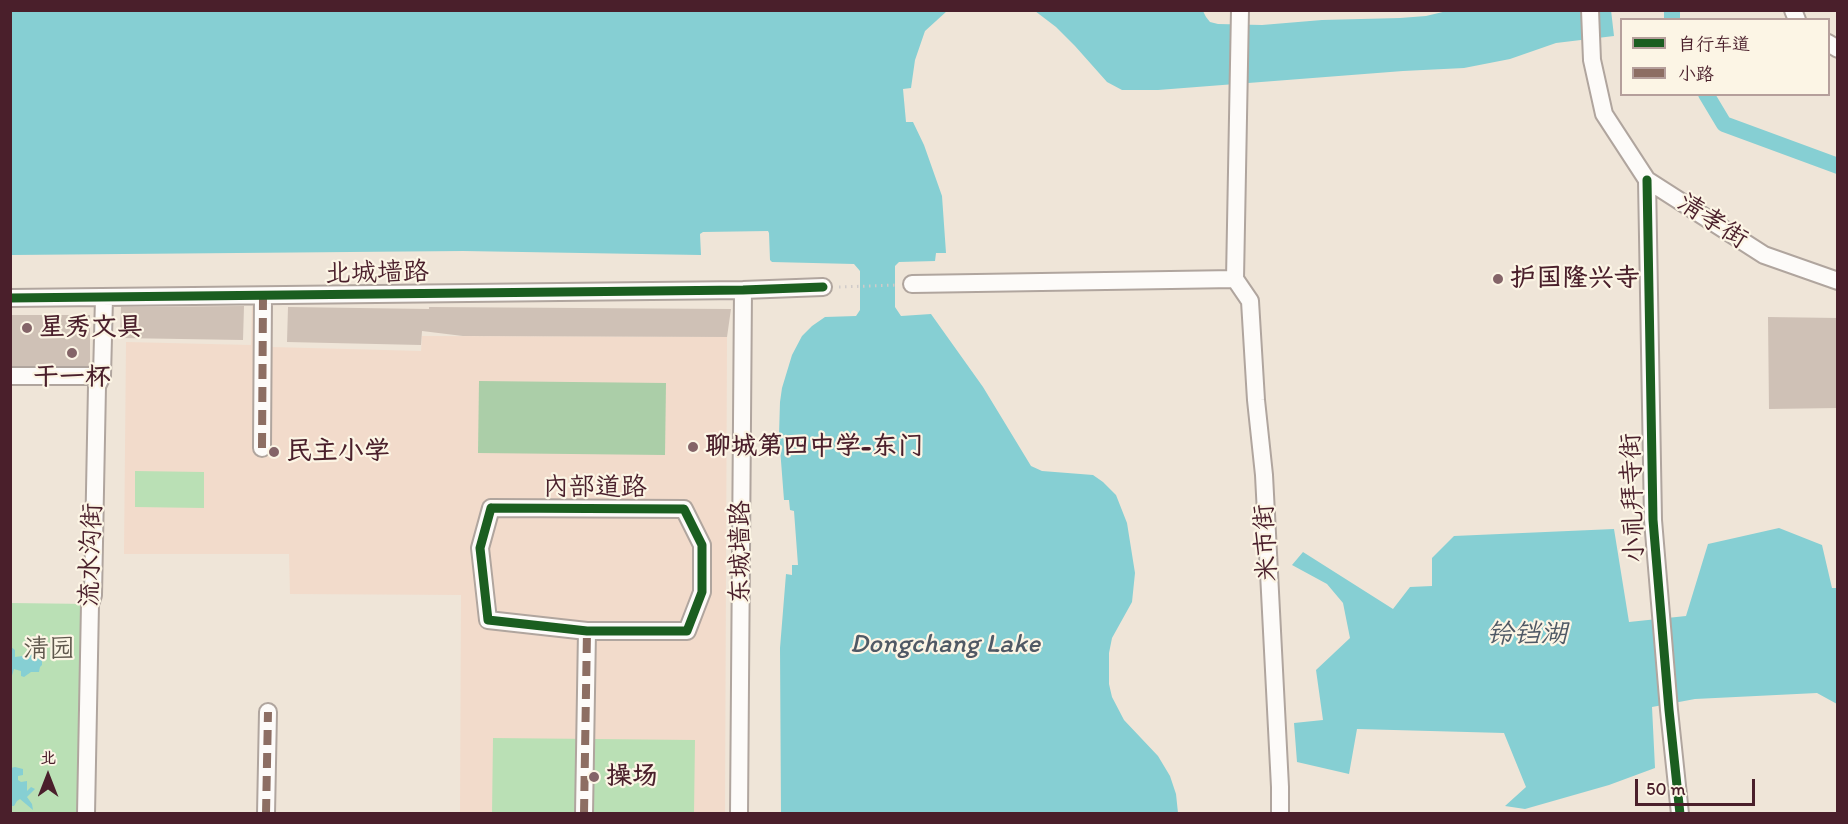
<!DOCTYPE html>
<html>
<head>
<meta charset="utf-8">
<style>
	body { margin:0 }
	#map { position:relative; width:1848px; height:824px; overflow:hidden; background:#efe5d8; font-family:Itim,"LXGW WenKai TC",sans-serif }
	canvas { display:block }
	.frame { position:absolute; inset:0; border:12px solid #4a1f2b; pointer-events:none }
	.legend { position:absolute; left:1620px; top:18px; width:210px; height:78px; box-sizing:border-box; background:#fcf5e5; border:2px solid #b59f9b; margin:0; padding:8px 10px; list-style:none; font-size:18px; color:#4a1f2b }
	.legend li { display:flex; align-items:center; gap:12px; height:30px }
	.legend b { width:30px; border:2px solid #b59f9b }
	.north { position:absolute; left:18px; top:746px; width:60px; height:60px; -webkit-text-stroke:4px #fcf5e5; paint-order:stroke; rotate:0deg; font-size:16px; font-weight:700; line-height:24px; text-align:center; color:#4a1f2b }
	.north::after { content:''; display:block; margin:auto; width:21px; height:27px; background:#4a1f2b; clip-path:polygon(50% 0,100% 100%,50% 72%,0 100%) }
	.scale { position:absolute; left:1635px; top:779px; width:120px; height:27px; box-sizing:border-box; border:3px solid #4a1f2b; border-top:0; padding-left:8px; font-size:18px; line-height:21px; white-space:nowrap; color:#4a1f2b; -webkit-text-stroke:4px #fcf5e5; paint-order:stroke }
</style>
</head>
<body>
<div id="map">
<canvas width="1848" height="824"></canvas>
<div class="frame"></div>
<ul class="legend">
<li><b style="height:8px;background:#1b5e20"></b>自行车道</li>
<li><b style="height:8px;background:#8d6e63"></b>小路</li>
</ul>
<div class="north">北</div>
<div class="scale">50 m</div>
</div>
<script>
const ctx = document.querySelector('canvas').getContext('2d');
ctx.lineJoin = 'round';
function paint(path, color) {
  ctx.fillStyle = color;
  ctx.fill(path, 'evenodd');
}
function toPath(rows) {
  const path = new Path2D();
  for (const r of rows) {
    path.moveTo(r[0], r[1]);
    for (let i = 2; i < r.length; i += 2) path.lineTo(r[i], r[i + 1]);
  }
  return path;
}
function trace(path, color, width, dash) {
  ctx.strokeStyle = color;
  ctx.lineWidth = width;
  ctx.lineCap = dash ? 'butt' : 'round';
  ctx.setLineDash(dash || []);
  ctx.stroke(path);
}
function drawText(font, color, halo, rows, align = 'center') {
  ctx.font = font + ' Itim,"LXGW WenKai TC",sans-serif';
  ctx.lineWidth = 4.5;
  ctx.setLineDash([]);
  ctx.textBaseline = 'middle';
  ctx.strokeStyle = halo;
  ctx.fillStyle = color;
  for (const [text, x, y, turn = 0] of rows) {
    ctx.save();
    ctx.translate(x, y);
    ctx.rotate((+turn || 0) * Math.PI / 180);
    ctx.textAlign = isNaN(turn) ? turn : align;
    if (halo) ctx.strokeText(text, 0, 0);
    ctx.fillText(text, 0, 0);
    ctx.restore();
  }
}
paint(toPath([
	[252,306,273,306,272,347,421,351,422,336,727,337,725,813,460,813,461,595,290,594,289,554,124,554,126,342,251,345]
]), '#f2dbcb');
paint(toPath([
	[135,471,204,472,204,508,135,507],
	[11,603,90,604,86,813,11,814],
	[493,738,695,740,694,813,492,814]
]), '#bae0b5');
paint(toPath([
	[479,381,666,383,665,455,478,453]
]), '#abcea8');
paint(toPath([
	[1451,10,1611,10,1614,36,1556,43,1510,59,1464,68,1403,71,1158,90,1122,90,1107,82,1075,46,1056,27,1035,11,1203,11,1206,17,1210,22,1218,24,1262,25,1322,20,1400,18,1426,16],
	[10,11,947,11,925,31,915,60,911,88,903,89,906,122,913,122,924,145,942,196,946,253,936,253,935,261,899,262,895,266,895,307,901,316,931,314,983,387,1031,466,1042,471,1093,475,1103,482,1116,495,1127,523,1135,573,1132,602,1112,638,1109,653,1109,684,1112,697,1124,720,1158,756,1170,776,1176,794,1178,813,781,813,780,648,786,574,792,575,792,565,798,565,794,511,790,510,789,500,784,500,779,435,780,402,782,388,792,355,802,336,812,326,825,317,856,316,860,310,860,271,854,264,772,262,770,260,769,233,768,231,703,232,700,234,701,255,463,251,11,255],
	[1779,528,1822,545,1832,588,1837,588,1837,704,1817,693,1695,699,1652,707,1655,768,1609,785,1525,809,1505,806,1526,787,1504,733,1357,729,1349,774,1297,762,1294,723,1323,720,1316,670,1350,638,1343,603,1327,584,1292,565,1303,552,1393,609,1410,587,1432,586,1432,558,1454,536,1614,529,1629,622,1686,616,1708,544],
	[11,647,15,650,15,657,38,654,38,658,42,660,42,665,40,667,39,672,31,672,24,677,21,676,21,671,14,669,11,679],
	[15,767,23,769,23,775,18,776,18,780,21,782,27,781,27,791,31,787,35,789,27,797,32,804,33,810,20,799,17,801,14,806,11,806,11,768]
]), '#86cfd3');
trace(toPath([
	[1672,20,1672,10],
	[1706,94,1724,124,1838,166]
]), '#86cfd3', 16);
paint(toPath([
	[244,306,243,340,120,338,121,307],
	[288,307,429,309,429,307,731,309,727,337,463,336,422,331,421,345,287,342],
	[10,315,90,315,90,366,10,366],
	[1768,317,1838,318,1838,408,1769,409]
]), '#cfc1b6');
const minor = toPath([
	[1590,10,1592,60,1604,114,1647,180,1764,255,1838,281],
	[1793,10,1797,20],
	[1828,43,1838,49],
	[1647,180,1653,520,1669,710,1680,814],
	[1235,279,1250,301,1256,400,1264,475,1280,787,1280,814],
	[912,284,1235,279,1240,10],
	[10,298,743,290,823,287],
	[10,376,102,376],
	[262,448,263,296],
	[491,508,684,509,702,545,702,592,687,631,587,631,488,620,480,548,491,508],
	[86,814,90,604,93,595,97,386,102,376,104,298],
	[266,814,268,712],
	[584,814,587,631],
	[739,814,743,290]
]);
trace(minor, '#b0a59e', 20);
trace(toPath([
	[839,287,898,285]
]), '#d0cbc9', 3, [1.5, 4.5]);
trace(minor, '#fdfbf9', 16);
trace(toPath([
	[262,448,263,296],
	[266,814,268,712],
	[584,814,587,631]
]), '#8d6e63', 8, [15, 8]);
trace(toPath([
	[1647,180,1653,520,1669,710,1680,814],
	[10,298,743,290,823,287],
	[491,508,684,509,702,545,702,592,687,631,587,631,488,620,480,548,491,508]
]), '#1b5e20', 9);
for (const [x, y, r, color] of [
	[1498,279,6,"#846468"],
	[27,328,6,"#846468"],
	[72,353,6,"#846468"],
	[693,447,6,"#846468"],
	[274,452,6,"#846468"],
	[594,777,6,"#846468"]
]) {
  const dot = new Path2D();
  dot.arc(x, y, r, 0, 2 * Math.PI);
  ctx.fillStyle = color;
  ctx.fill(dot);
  trace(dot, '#fcf5e5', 2);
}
drawText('26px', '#4a1f2b', '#fcf5e5', [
	["清孝街",1712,222,33],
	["北城墙路",377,274,-1],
	["内部道路",595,488],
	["小礼拜寺街",1634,498,-92],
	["米市街",1267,543,-93],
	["东城墙路",741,552,-90],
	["流水沟街",92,555,-88]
]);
drawText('bold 26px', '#4a1f2b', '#fcf5e5', [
	["护国隆兴寺",1510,279],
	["星秀文具",39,328],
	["干一杯",72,378,"center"],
	["聊城第四中学-东门",705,447],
	["民主小学",286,452],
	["操场",606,777]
], 'left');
drawText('26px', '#5f574c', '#fcf5e5', [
	["清园",49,650]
]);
drawText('italic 27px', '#4f5965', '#fcf5e5', [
	["铃铛湖",1527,635],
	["Dongchang Lake",945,645]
]);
</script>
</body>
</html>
